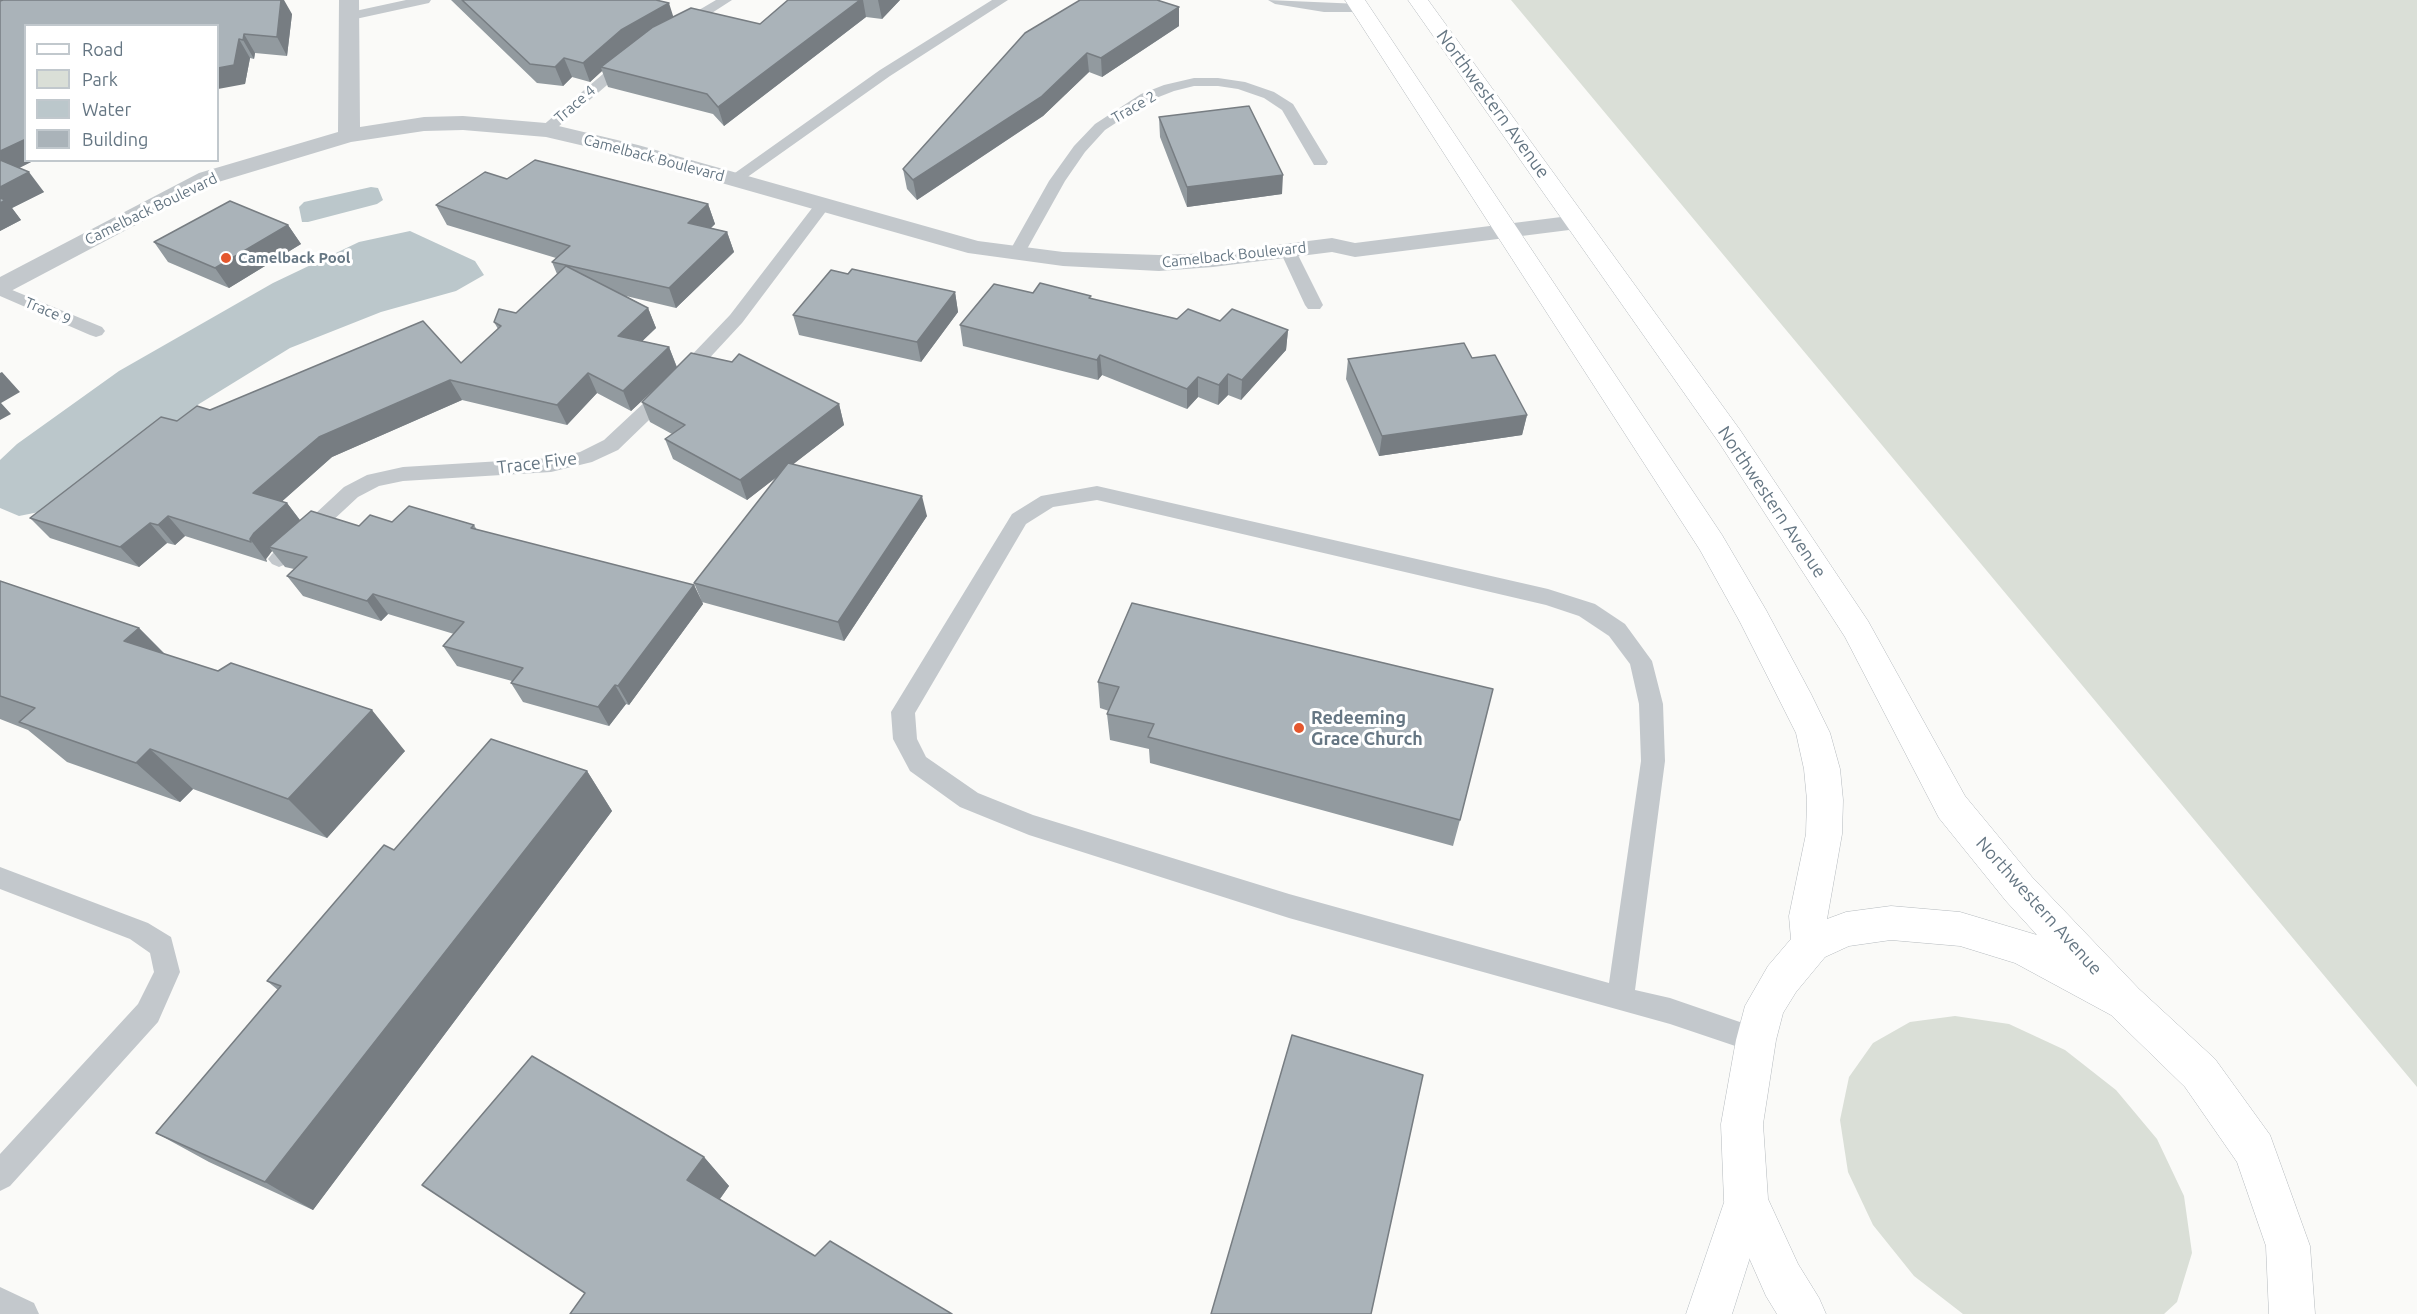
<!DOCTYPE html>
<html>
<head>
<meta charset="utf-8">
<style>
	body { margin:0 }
	#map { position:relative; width:2417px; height:1314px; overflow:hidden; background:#fafaf8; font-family:Ubuntu,sans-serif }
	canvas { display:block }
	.legend { position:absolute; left:24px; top:24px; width:195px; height:138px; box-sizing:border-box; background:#fff; border:2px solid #c1c8cd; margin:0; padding:8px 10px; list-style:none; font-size:18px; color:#657683 }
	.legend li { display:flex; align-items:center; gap:12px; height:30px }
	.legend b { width:30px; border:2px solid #c1c8cd }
</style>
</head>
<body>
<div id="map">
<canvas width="2417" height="1314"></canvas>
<ul class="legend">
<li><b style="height:8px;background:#fff"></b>Road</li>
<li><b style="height:16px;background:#dadfd7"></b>Park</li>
<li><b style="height:16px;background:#bbc7cb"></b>Water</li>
<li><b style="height:16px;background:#aab3b9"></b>Building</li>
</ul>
</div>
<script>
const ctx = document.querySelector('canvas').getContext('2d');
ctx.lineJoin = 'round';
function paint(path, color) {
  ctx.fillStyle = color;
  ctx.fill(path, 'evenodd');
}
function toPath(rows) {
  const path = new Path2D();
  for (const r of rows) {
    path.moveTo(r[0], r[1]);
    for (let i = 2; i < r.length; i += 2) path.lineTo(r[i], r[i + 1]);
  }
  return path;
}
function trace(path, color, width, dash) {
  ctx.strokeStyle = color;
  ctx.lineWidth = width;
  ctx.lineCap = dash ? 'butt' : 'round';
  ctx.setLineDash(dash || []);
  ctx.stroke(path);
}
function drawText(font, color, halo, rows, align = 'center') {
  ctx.font = font + ' Ubuntu,sans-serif';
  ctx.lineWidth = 6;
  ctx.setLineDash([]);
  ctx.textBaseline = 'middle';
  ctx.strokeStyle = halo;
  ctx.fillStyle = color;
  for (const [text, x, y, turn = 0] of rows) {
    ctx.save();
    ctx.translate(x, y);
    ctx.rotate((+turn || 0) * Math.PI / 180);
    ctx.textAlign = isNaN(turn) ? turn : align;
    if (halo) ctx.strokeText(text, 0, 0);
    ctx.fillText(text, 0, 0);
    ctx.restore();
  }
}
paint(toPath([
	[1511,0,2417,0,2417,1087],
	[1955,1016,2009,1024,2065,1050,2116,1090,2157,1139,2184,1196,2192,1253,2177,1302,2164,1314,1963,1314,1914,1276,1873,1225,1848,1172,1840,1120,1849,1077,1873,1043,1910,1022]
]), '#dadfd7');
paint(toPath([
	[371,187,378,188,383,200,377,204,308,222,302,222,299,207,304,202],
	[410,231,475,261,484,275,456,291,381,312,290,348,199,404,153,446,64,507,19,516,0,508,0,460,17,444,119,371,273,283,359,242]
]), '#bbc7cb');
const secondary = toPath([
	[1746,1179,1762,1185,1768,1201,1732,1314,1686,1314,1730,1185,1746,1179]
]);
const primary = toPath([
	[1345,0,1365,0,1722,535,1766,610,1811,694,1830,733,1840,769,1843,800,1842,834,1827,919,1846,912,1891,906,1960,912,2037,935,2006,901,1939,818,1845,637,1720,444,1408,0,1428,0,1740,430,1868,621,1965,796,2032,877,2139,989,2215,1059,2270,1135,2310,1246,2315,1314,2269,1314,2266,1246,2237,1162,2185,1087,2111,1015,2015,963,1960,946,1891,940,1849,946,1825,957,1796,992,1783,1013,1776,1040,1763,1124,1768,1199,1798,1264,1819,1298,1826,1314,1777,1314,1766,1296,1724,1201,1721,1124,1736,1040,1745,1006,1768,966,1791,939,1789,916,1806,834,1807,800,1804,769,1796,733,1740,622,1700,550,1345,0]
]);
trace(secondary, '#b3babf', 1);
trace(primary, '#b5babe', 1);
paint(toPath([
	[406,0,431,0,429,3,351,20,344,16,346,13,406,0],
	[716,0,732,0,687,29,677,29,675,26,677,23,716,0],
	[992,0,1008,0,890,76,739,183,733,185,725,180,880,70,992,0],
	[1268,0,1360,4,1367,8,1360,12,1324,12,1275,4,1268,0],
	[629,55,636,59,634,62,551,133,541,133,538,130,541,127,624,56,629,55],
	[1194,78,1218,78,1245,82,1274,92,1293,104,1328,162,1326,165,1314,165,1282,110,1264,98,1238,89,1218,86,1194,86,1174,91,1151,100,1105,130,1085,152,1065,181,1022,258,1010,258,1008,254,1049,181,1074,146,1095,124,1141,94,1164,85,1194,78],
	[822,201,830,206,742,323,677,393,618,450,592,462,551,472,403,481,379,486,358,497,286,564,279,567,272,564,268,559,272,554,344,487,367,475,403,467,551,458,580,452,604,440,663,385,730,315,816,203,822,201],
	[1288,246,1294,247,1323,305,1320,309,1308,309,1305,305,1280,251,1282,247,1288,246],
	[0,285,102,327,105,331,102,335,96,337,90,335,0,296,0,285],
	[1097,486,1548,589,1595,604,1625,624,1652,661,1663,704,1665,761,1635,990,1670,998,1766,1031,1770,1040,1766,1049,1756,1053,1670,1024,1289,918,1029,835,960,807,910,771,893,739,891,712,1012,514,1041,496,1097,486],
	[1097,500,1546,605,1579,616,1609,636,1630,664,1639,704,1641,761,1609,983,1289,894,1033,815,978,793,926,757,917,739,915,713,1026,524,1053,507,1097,500],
	[0,867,148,923,171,937,180,972,158,1022,10,1186,0,1191,0,1154,138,1004,154,972,150,953,130,939,0,889,0,867],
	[0,1287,34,1303,39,1314,0,1314,0,1287]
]), '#c3c8cc');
paint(toPath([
	[339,0,359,0,360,127,424,117,463,116,546,123,638,145,978,241,1063,252,1159,255,1213,253,1332,238,1355,243,1577,215,1586,217,1589,222,1586,227,1577,229,1355,257,1332,252,1213,267,1159,271,1063,266,968,253,623,155,546,137,463,130,424,131,351,142,215,183,9,292,0,295,0,277,199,173,338,132,339,0]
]), '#c3c8cc');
paint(secondary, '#fff');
paint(primary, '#fff');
paint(toPath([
	[0,0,292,14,287,56,255,53,254,59,250,58,245,84,218,26,26,160,35,160,19,168,44,192,12,208,21,220,0,231],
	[451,0,658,0,673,17,760,24,788,0,900,0,882,19,866,17,724,126,713,114,608,87,602,71,590,82,572,77,563,86,537,83],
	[1179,7,1179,26,1102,77,1089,72,1043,116,917,200,907,189,903,169,1025,33],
	[1159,117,1282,194,1187,207,1160,137],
	[507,179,708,204,715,224,711,228,727,232,734,252,676,308,626,296,648,308,656,328,642,341,669,347,677,367,839,404,844,425,793,464,927,516,844,641,702,602,694,583,778,476,747,500,673,459,665,439,672,434,650,422,642,402,661,383,631,411,597,393,567,425,462,400,332,457,281,502,287,503,300,520,359,526,392,522,474,525,477,530,694,585,703,604,629,705,626,704,609,726,523,702,511,683,512,681,457,666,443,646,454,634,388,614,381,621,303,596,287,576,294,569,285,567,272,551,266,559,267,562,185,536,175,545,167,543,139,567,50,538,30,518,177,421,210,410,461,363,498,329,494,322,516,313,557,274,552,262,556,258,447,225,436,205],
	[288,225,301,244,229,288,168,262,154,242],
	[955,292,958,312,921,362,799,335,793,315],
	[1033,293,1091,299,1177,319,1220,321,1288,330,1286,350,1241,400,1228,395,1218,405,1198,397,1187,409,1102,375,1098,380,963,346,960,325],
	[1472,358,1527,415,1522,435,1379,456,1346,379,1348,359],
	[0,581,139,628,165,654,405,751,327,838,193,789,180,802,67,762,28,730,0,719],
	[1132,603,1460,820,1453,846,1150,763,1149,749,1110,740,1107,714,1109,711,1100,708,1098,682],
	[587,771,612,811,313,1210,209,1162,156,1133,278,990,267,981,394,850],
	[704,1157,729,1186,720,1199,815,1256,952,1314,585,1293,422,1185]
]), '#929a9f');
paint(toPath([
	[281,0,284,0,292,14,287,56,277,37],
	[860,0,863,0,866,17,724,126,718,107],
	[878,0,900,0,882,19],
	[669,3,675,22,601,67,602,71,590,82,583,63,621,30],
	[1179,7,1179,26,1102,77,1101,58],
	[244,34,255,53,254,59,243,40],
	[239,39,250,58,245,84,218,89,218,68],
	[1087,53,1089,72,1043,116,917,200,913,180],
	[564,58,572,77,563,86,555,67],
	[26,139,26,160,35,160,5,175,0,168,0,151],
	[29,172,44,192,12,208,21,220,0,231,0,187],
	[1283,175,1282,194,1187,207,1187,187],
	[708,204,715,224,695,243,688,223],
	[288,225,301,244,229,288,215,268],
	[727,232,734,252,676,308,669,288],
	[955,292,958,312,921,362,917,342],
	[648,308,656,328,627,356,618,336],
	[1288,330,1286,350,1241,400,1242,380],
	[669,347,677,368,631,411,623,391],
	[1100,355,1102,375,1098,380,1097,360],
	[2,372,20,392,1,403,11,414,0,420,0,373],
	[588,373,597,393,567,425,557,405],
	[1228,374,1228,395,1218,405,1219,385],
	[1198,377,1198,397,1187,409,1187,389],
	[450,380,462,400,332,457,269,513,253,493,319,437],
	[839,404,844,425,747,500,740,480],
	[1527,415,1522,435,1379,456,1382,436],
	[922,496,927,516,844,641,838,622],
	[287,503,302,523,269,547,272,551,266,559,267,562,250,539,254,533],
	[168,516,185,536,175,545,158,525],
	[150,523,167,543,139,567,120,547],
	[694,585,703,604,629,705,618,686],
	[373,594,388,614,381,621,367,601],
	[139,628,180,670,124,641],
	[615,685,626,704,609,726,598,707],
	[372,710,405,751,327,838,288,799],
	[150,749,193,789,180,802,136,763],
	[587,771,612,811,313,1210,265,1182],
	[704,1157,729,1186,714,1207,687,1180]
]), '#777d82');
const building = toPath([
	[3,0,281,0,277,37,244,34,243,40,239,39,234,65,218,68,218,26,26,26,26,139,0,151,0,1,3,0],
	[462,0,656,0,669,3,621,30,583,63,564,58,555,67,530,64,462,0],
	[788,0,860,0,718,107,707,94,601,67,653,27,691,8,760,24,788,0],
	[1080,0,1157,0,1179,7,1101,58,1087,53,1041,97,913,180,903,169,1025,33,1080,0],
	[1249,106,1283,175,1187,187,1159,117,1249,106],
	[0,160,29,172,0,187,0,160],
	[535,160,708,204,688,223,727,232,669,288,552,262,570,246,436,205,485,172,507,179,535,160],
	[0,198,5,200,0,203,0,198],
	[230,201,288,225,215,268,154,242,230,201],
	[566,266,648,308,618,336,669,347,623,391,588,373,557,405,450,380,319,437,253,493,287,503,254,533,250,539,251,542,168,516,158,525,150,523,120,547,30,518,161,417,177,421,197,406,210,410,423,321,461,363,501,326,494,322,499,309,516,313,566,266],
	[852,269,955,292,917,342,793,315,831,270,848,274,852,269],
	[1040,283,1091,296,1089,298,1177,319,1188,309,1220,321,1232,309,1288,330,1242,380,1228,374,1219,385,1198,377,1187,389,1100,355,1097,360,960,325,994,284,1033,293,1040,283],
	[1464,343,1472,358,1495,355,1527,415,1382,436,1348,359,1464,343],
	[691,353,732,362,739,354,839,404,740,480,665,439,685,425,642,402,691,353],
	[788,463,922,496,838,622,694,583,788,463],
	[409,506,474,525,471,528,694,585,618,686,615,685,598,707,511,683,523,668,443,646,464,622,373,594,367,601,287,576,307,557,269,547,311,511,359,526,370,515,392,522,409,506],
	[0,581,139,628,124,641,218,671,231,663,372,710,288,799,150,749,136,763,19,722,35,708,0,696,0,581],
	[1132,603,1493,689,1460,820,1148,737,1154,724,1107,714,1119,687,1098,682,1132,603],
	[491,739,587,771,265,1182,156,1133,281,986,267,981,384,845,394,850,491,739],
	[1292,1035,1423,1075,1371,1314,1211,1314,1292,1035],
	[532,1056,704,1157,687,1180,815,1256,830,1241,952,1314,570,1314,585,1293,422,1185,532,1056]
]);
paint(building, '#aab3b9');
trace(building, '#777d82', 1.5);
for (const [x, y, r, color] of [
	[226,258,6,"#e4572e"],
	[1299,728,6,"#e4572e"]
]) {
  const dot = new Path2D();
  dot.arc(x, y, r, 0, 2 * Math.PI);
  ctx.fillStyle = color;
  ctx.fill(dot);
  trace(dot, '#fff', 2);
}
drawText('15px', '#657683', '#fff', [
	["Trace 4",575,104,-41],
	["Trace 2",1134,107,-30],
	["Camelback Boulevard",654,158,15],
	["Camelback Boulevard",151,209,-26],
	["Camelback Boulevard",1234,255,-6],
	["Trace 9",48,311,23]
]);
drawText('bold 15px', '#657683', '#fff', [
	["Camelback Pool",238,258]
], 'left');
drawText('18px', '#657683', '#fff', [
	["Northwestern Avenue",1493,104,54],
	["Trace Five",537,463,-7],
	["Northwestern Avenue",1772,502,56],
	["Northwestern Avenue",2039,906,48]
]);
drawText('bold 18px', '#657683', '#fff', [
	["Redeeming",1311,718],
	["Grace Church",1311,739]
], 'left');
</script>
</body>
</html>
